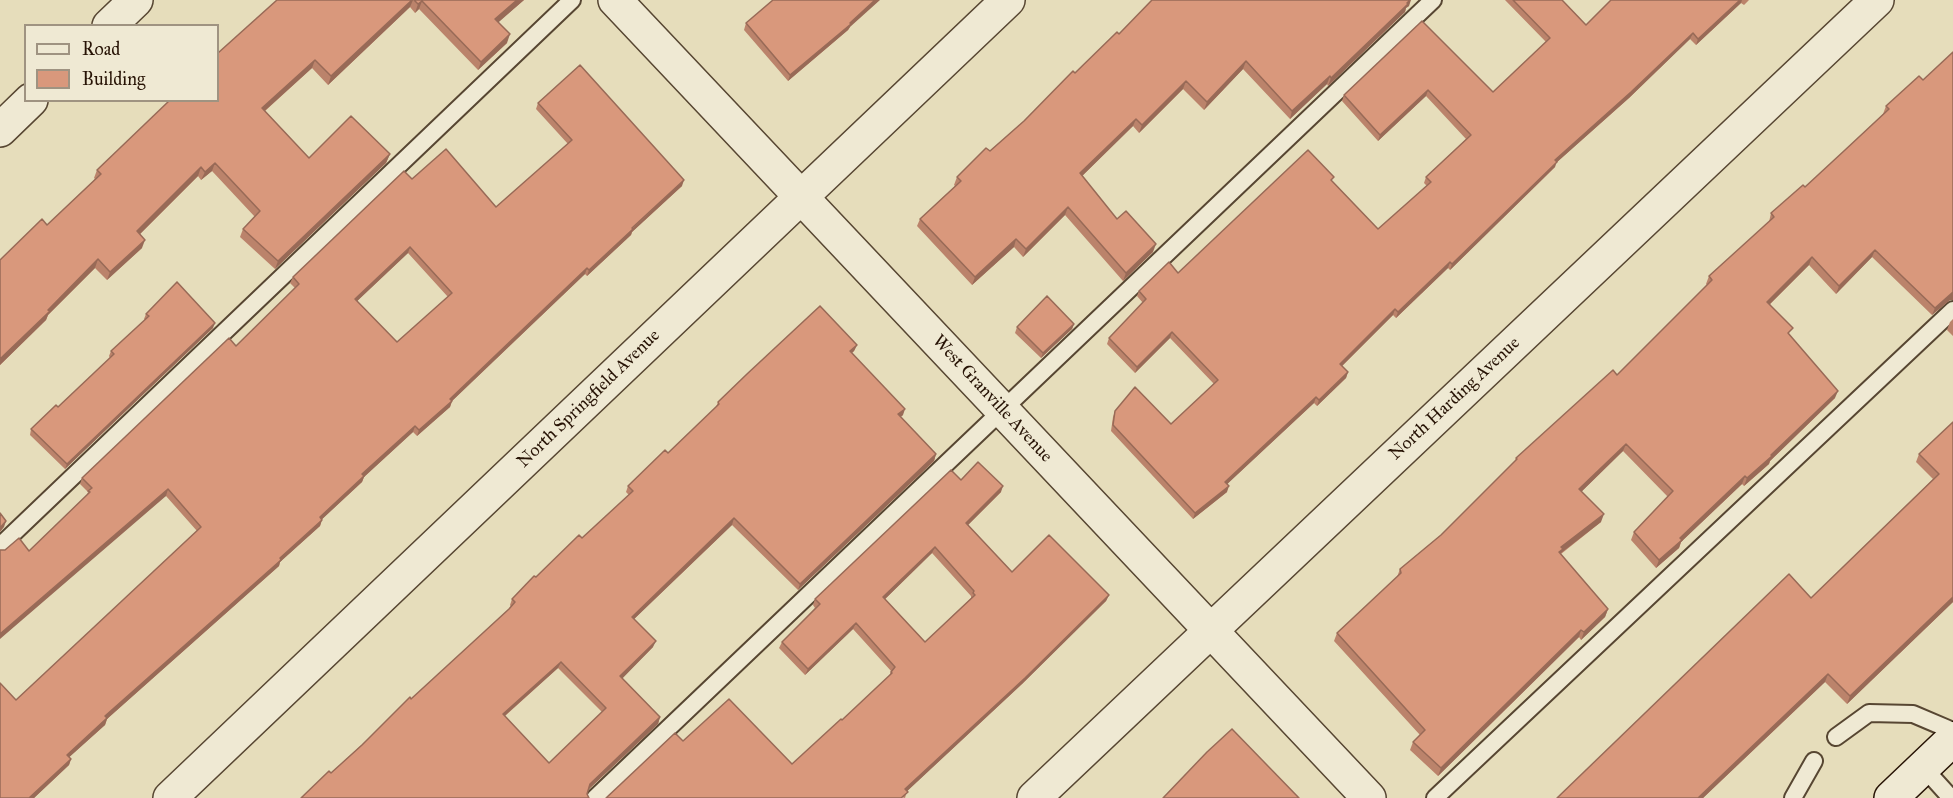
<!DOCTYPE html>
<html>
<head>
<meta charset="utf-8">
<style>
	body { margin:0 }
	#map { position:relative; width:1953px; height:798px; overflow:hidden; background:#e6ddbb; font-family:"IM FELL Great Primer",serif }
	canvas { display:block }
	.legend { position:absolute; left:24px; top:24px; width:195px; height:78px; box-sizing:border-box; background:#efe9d3; border:2px solid #9f9381; margin:0; padding:8px 10px; list-style:none; font-size:18px; color:#271305 }
	.legend li { display:flex; align-items:center; gap:12px; height:30px }
	.legend b { width:30px; border:2px solid #9f9381 }
</style>
</head>
<body>
<div id="map">
<canvas width="1953" height="798"></canvas>
<ul class="legend">
<li><b style="height:8px;background:#efe9d3"></b>Road</li>
<li><b style="height:16px;background:#d9987c"></b>Building</li>
</ul>
</div>
<script>
const ctx = document.querySelector('canvas').getContext('2d');
ctx.lineJoin = 'round';
function toPath(rows) {
  const path = new Path2D();
  for (const r of rows) {
    path.moveTo(r[0], r[1]);
    for (let i = 2; i < r.length; i += 2) path.lineTo(r[i], r[i + 1]);
  }
  return path;
}
function trace(path, color, width, dash) {
  ctx.strokeStyle = color;
  ctx.lineWidth = width;
  ctx.lineCap = dash ? 'butt' : 'round';
  ctx.setLineDash(dash || []);
  ctx.stroke(path);
}
function paint(path, color) {
  ctx.fillStyle = color;
  ctx.fill(path, 'evenodd');
}
function drawText(font, color, halo, rows, align = 'center') {
  ctx.font = font + ' "IM FELL Great Primer",serif';
  ctx.lineWidth = 6;
  ctx.setLineDash([]);
  ctx.textBaseline = 'middle';
  ctx.strokeStyle = halo;
  ctx.fillStyle = color;
  for (const [text, x, y, turn = 0] of rows) {
    ctx.save();
    ctx.translate(x, y);
    ctx.rotate((+turn || 0) * Math.PI / 180);
    ctx.textAlign = isNaN(turn) ? turn : align;
    if (halo) ctx.strokeText(text, 0, 0);
    ctx.fillText(text, 0, 0);
    ctx.restore();
  }
}
const lane = toPath([
	[0,546,572,0],
	[1836,737,1869,713,1913,714,1953,731],
	[1923,767,1951,798],
	[595,798,1433,0],
	[1435,798,1953,310],
	[1793,798,1814,761]
]);
const street = toPath([
	[615,0,1369,798],
	[109,26,136,0],
	[0,130,31,100],
	[170,798,1008,0],
	[1034,798,1877,0]
]);
const secondary = toPath([
	[1891,798,1953,739]
]);
trace(lane, '#574632', 20);
trace(street, '#574632', 36);
trace(secondary, '#271305', 36);
trace(lane, '#efe9d3', 16);
trace(street, '#efe9d3', 33);
trace(secondary, '#efe9d3', 33);
paint(toPath([
	[277,0,524,0,498,22,507,43,478,70,419,9,415,13,410,7,328,85,312,68,265,111,309,158,390,154,386,163,275,269,240,237,243,229,255,217,212,171,201,180,198,176,140,234,142,248,107,280,95,268,48,315,46,320,0,365,0,260,47,225,95,179,94,178,97,170],
	[1505,0,1562,0,1586,25,1611,0,1749,0,1744,5,1741,3,1696,45,1690,39,1629,98,1556,163,1555,167,1450,270,1448,268,1396,318,1393,315,1342,366,1348,372,1346,378,1317,406,1314,403,1227,484,1227,492,1193,519,1111,431,1113,417,1115,411,1171,424,1214,384,1170,338,1135,373,1107,344,1109,338,1143,303,1137,296,1139,291,1178,273,1332,181,1378,229,1427,186,1424,183,1426,177,1466,139,1426,96,1378,141,1342,101,1344,95,1422,21,1493,92,1546,42],
	[1409,6,1406,8,1405,12,1328,86,1327,84,1290,119,1243,69,1204,110,1183,89,1139,133,1133,126,1082,176,1117,219,1153,252,1123,281,1065,215,1023,257,1014,247,972,285,917,226,920,219,955,186,954,185,957,177,990,151,1024,121,1075,73,1119,34],
	[746,23,850,27,848,30,788,81,744,30],
	[1919,76,1950,300,1932,315,1872,257,1836,294,1809,265,1770,304,1790,335,1835,398,1770,461,1769,464,1744,486,1742,484,1681,542,1679,548,1656,568,1631,540,1634,532,1668,497,1623,451,1581,492,1601,522,1561,554,1608,609,1605,617,1581,640,1579,637,1438,776,1410,750,1413,742,1420,735,1334,641,1337,633,1397,577,1400,569,1441,535,1515,461,1516,458,1617,375,1707,285,1706,284,1709,276,1769,222,1771,213,1805,187,1845,150,1883,114,1886,106],
	[538,103,682,186,632,232,631,235,587,276,585,274,452,401,450,407,417,436,413,432,364,477,362,482,322,519,320,526,280,562,279,566,107,719,105,725,69,757,71,759,69,765,34,798,0,798,16,700,197,531,166,496,29,551,87,495,88,492,80,484,82,478,236,346,295,288,290,283,293,277,412,179,496,207,568,144,536,109],
	[408,253,448,297,397,342,357,301],
	[146,314,213,328,65,469,30,435,31,429,58,407,110,358,109,356,111,351,145,320,144,319],
	[1953,319,1953,336,1947,330,1950,322],
	[1074,324,1072,329,1041,358,1015,333,1017,327],
	[857,345,854,351,852,353,903,415,900,417,936,454,934,461,798,590,732,525,634,619,653,647,622,678,660,717,658,724,588,790,331,773,511,607,510,605,512,599,536,577,582,538,629,495,626,492,628,486,668,453,716,407,718,402],
	[558,668,602,712,549,763,505,716],
	[1953,422,1953,602,1847,704,1825,682,1703,798,1557,798,1811,598,1933,479,1916,462,1919,454],
	[961,480,1001,492,968,525,1012,572,1109,595,1106,601,1022,684,907,791,905,798,683,741,792,764,842,720,889,677,891,671,853,629,805,675,779,648,782,642,815,608,813,605,815,599],
	[932,553,971,596,971,598,925,642,885,599]
]), '#bb836b');
paint(toPath([
	[412,0,413,0,410,7,328,85,331,76],
	[517,0,524,0,492,28,495,19],
	[875,0,880,0,850,27,848,30,788,81,790,75],
	[1410,0,1411,0,1409,6,1406,8,1405,12,1328,86,1331,78],
	[1740,0,1742,0,1741,3,1696,45,1698,39],
	[422,1,419,9,415,13,418,4],
	[1693,33,1690,39,1629,98,1556,163,1555,167,1450,270,1452,264,1555,160],
	[510,34,507,43,478,70,481,62],
	[315,60,312,68,259,116,262,108],
	[1246,61,1243,69,1204,110,1207,102],
	[1330,76,1327,84,1290,119,1292,111],
	[1186,81,1183,89,1139,133,1142,125],
	[1428,90,1426,96,1378,141,1380,135],
	[1136,119,1133,126,1077,181,1080,173],
	[390,154,386,163,275,269,278,261],
	[215,163,212,171,201,180,205,172],
	[201,167,198,176,134,240,137,231],
	[684,180,682,186,632,232,631,235,587,276,589,270],
	[1068,207,1065,215,1023,257,1026,249],
	[1016,239,1014,247,972,285,975,277],
	[145,240,142,248,107,280,110,272],
	[1156,244,1153,252,1123,281,1126,273],
	[410,247,408,253,353,305,355,299],
	[1875,250,1872,257,1836,294,1839,286],
	[1812,257,1809,265,1765,309,1767,302],
	[98,259,95,268,48,315,46,320,0,365,0,359],
	[1450,262,1448,268,1396,318,1398,312],
	[587,268,585,274,452,401,450,407,417,436,419,430,450,399],
	[1953,292,1953,300,1950,300,1932,315,1935,308],
	[1395,309,1393,315,1338,370,1340,364],
	[215,323,213,328,65,469,67,464],
	[1074,324,1072,329,1041,358,1043,353],
	[1172,332,1170,338,1135,373,1137,367],
	[857,345,854,351,847,357,850,351],
	[1348,372,1346,378,1317,406,1319,400],
	[1838,391,1835,398,1770,461,1769,464,1744,486,1747,478],
	[1316,397,1314,403,1223,488,1225,482],
	[905,409,903,415,896,421,898,414],
	[415,426,413,432,364,477,362,482,318,523,320,517,362,474],
	[1626,444,1623,451,1576,497,1579,489],
	[936,454,934,461,798,590,800,584],
	[1745,476,1742,484,1681,542,1679,548,1656,568,1659,560,1680,538],
	[1003,486,1001,492,964,529,966,523],
	[1229,486,1227,492,1193,519,1195,513],
	[168,489,166,496,0,639,0,634],
	[1604,514,1601,522,1561,553,1560,557,1559,552,1561,547],
	[734,518,732,525,630,623,632,617],
	[322,520,320,526,280,562,279,566,107,719,105,725,65,761,67,755,105,716],
	[6,521,4,527,0,532,0,528],
	[935,547,932,553,881,603,883,597],
	[1109,595,1106,601,1022,684,903,795,905,789],
	[1953,597,1953,602,1847,704,1850,696],
	[1608,609,1605,617,1581,640,1584,632],
	[856,623,853,629,805,675,808,669],
	[1581,630,1579,637,1438,776,1441,768],
	[656,641,653,647,618,683,620,676],
	[561,662,558,668,500,720,503,714],
	[1828,674,1825,682,1703,798,1698,798],
	[660,717,658,724,588,790,590,784],
	[71,759,69,765,34,798,29,798]
]), '#986a57');
const building = toPath([
	[277,0,412,0,331,76,315,60,262,108,309,158,351,116,390,154,278,261,243,229,260,211,215,163,205,172,201,167,137,231,145,240,110,272,98,259,48,310,50,311,0,359,0,260,42,219,47,225,101,174,97,170,170,100,218,100,218,53,277,0],
	[414,0,517,0,495,19,510,34,481,62,422,1,418,4,414,0],
	[773,0,875,0,850,23,851,24,790,75,746,23,773,0],
	[1152,0,1410,0,1407,3,1408,4,1331,78,1330,76,1292,111,1246,61,1207,102,1186,81,1142,125,1136,119,1080,173,1117,219,1126,211,1156,244,1126,273,1068,207,1026,249,1016,239,975,277,920,219,961,181,957,177,986,148,990,151,1024,121,1073,71,1075,73,1117,32,1119,34,1152,0],
	[1513,0,1562,0,1586,25,1611,0,1740,0,1698,39,1693,33,1631,92,1555,160,1557,162,1452,264,1450,262,1398,312,1395,309,1340,364,1348,372,1319,400,1316,397,1225,482,1229,486,1195,513,1113,425,1115,411,1135,387,1171,424,1218,380,1172,332,1137,367,1109,338,1146,299,1139,291,1169,262,1178,273,1308,150,1334,177,1331,180,1378,229,1431,182,1426,177,1471,135,1428,90,1380,135,1344,95,1422,21,1493,92,1550,38,1513,0],
	[1953,52,1953,292,1935,308,1875,250,1839,286,1812,257,1767,302,1793,328,1788,333,1838,391,1771,455,1772,456,1747,478,1745,476,1680,538,1682,540,1659,560,1634,532,1673,491,1626,444,1579,489,1604,514,1561,547,1563,549,1559,552,1608,609,1584,632,1581,630,1441,768,1413,742,1425,730,1337,633,1401,573,1400,569,1441,535,1517,459,1516,458,1613,370,1617,375,1712,280,1709,276,1774,217,1771,213,1803,185,1805,187,1845,150,1889,109,1886,106,1919,76,1923,80,1953,52],
	[580,65,684,180,632,228,633,229,589,270,587,268,497,354,450,399,452,401,419,430,415,426,362,474,364,476,320,517,322,520,280,558,281,560,105,716,107,718,67,755,71,759,29,798,0,798,0,683,16,700,201,527,168,489,0,634,0,550,5,550,19,538,29,551,90,492,88,491,92,488,82,478,229,338,236,346,299,284,293,277,404,171,412,179,446,149,496,207,572,140,538,103,580,65],
	[410,247,452,293,397,342,355,299,410,247],
	[177,282,215,323,67,464,31,429,56,405,58,407,114,354,111,351,149,316,146,314,177,282],
	[1047,296,1074,324,1043,353,1017,327,1047,296],
	[820,306,857,345,850,351,905,409,898,414,936,454,800,584,734,518,632,617,656,641,620,676,660,717,590,784,587,794,589,798,301,798,329,771,331,773,362,745,410,697,411,699,509,609,515,602,512,599,534,576,536,577,579,535,582,538,633,491,628,486,665,450,668,453,719,404,718,402,747,374,820,306],
	[561,662,606,708,549,763,503,714,561,662],
	[1953,422,1953,597,1850,696,1828,674,1698,798,1557,798,1789,574,1811,598,1939,474,1919,454,1953,422],
	[978,462,1003,486,966,523,1012,572,1049,535,1109,595,1025,678,905,789,908,792,901,798,606,798,675,733,683,741,729,699,792,764,841,719,842,720,892,673,891,672,895,667,856,623,808,669,782,642,820,604,815,599,951,470,961,480,978,462],
	[935,547,974,591,973,593,975,595,925,642,883,597,935,547],
	[0,513,6,521,0,528,0,513],
	[1232,729,1299,798,1163,798,1207,752,1232,729]
]);
paint(building, '#d9987c');
trace(building, '#986a57', 1.5);
drawText('18px', '#271305', '#efe9d3', [
	["North Springfield Avenue",589,399,-44],
	["West Granville Avenue",992,399,47],
	["North Harding Avenue",1455,399,-43]
]);
</script>
</body>
</html>
